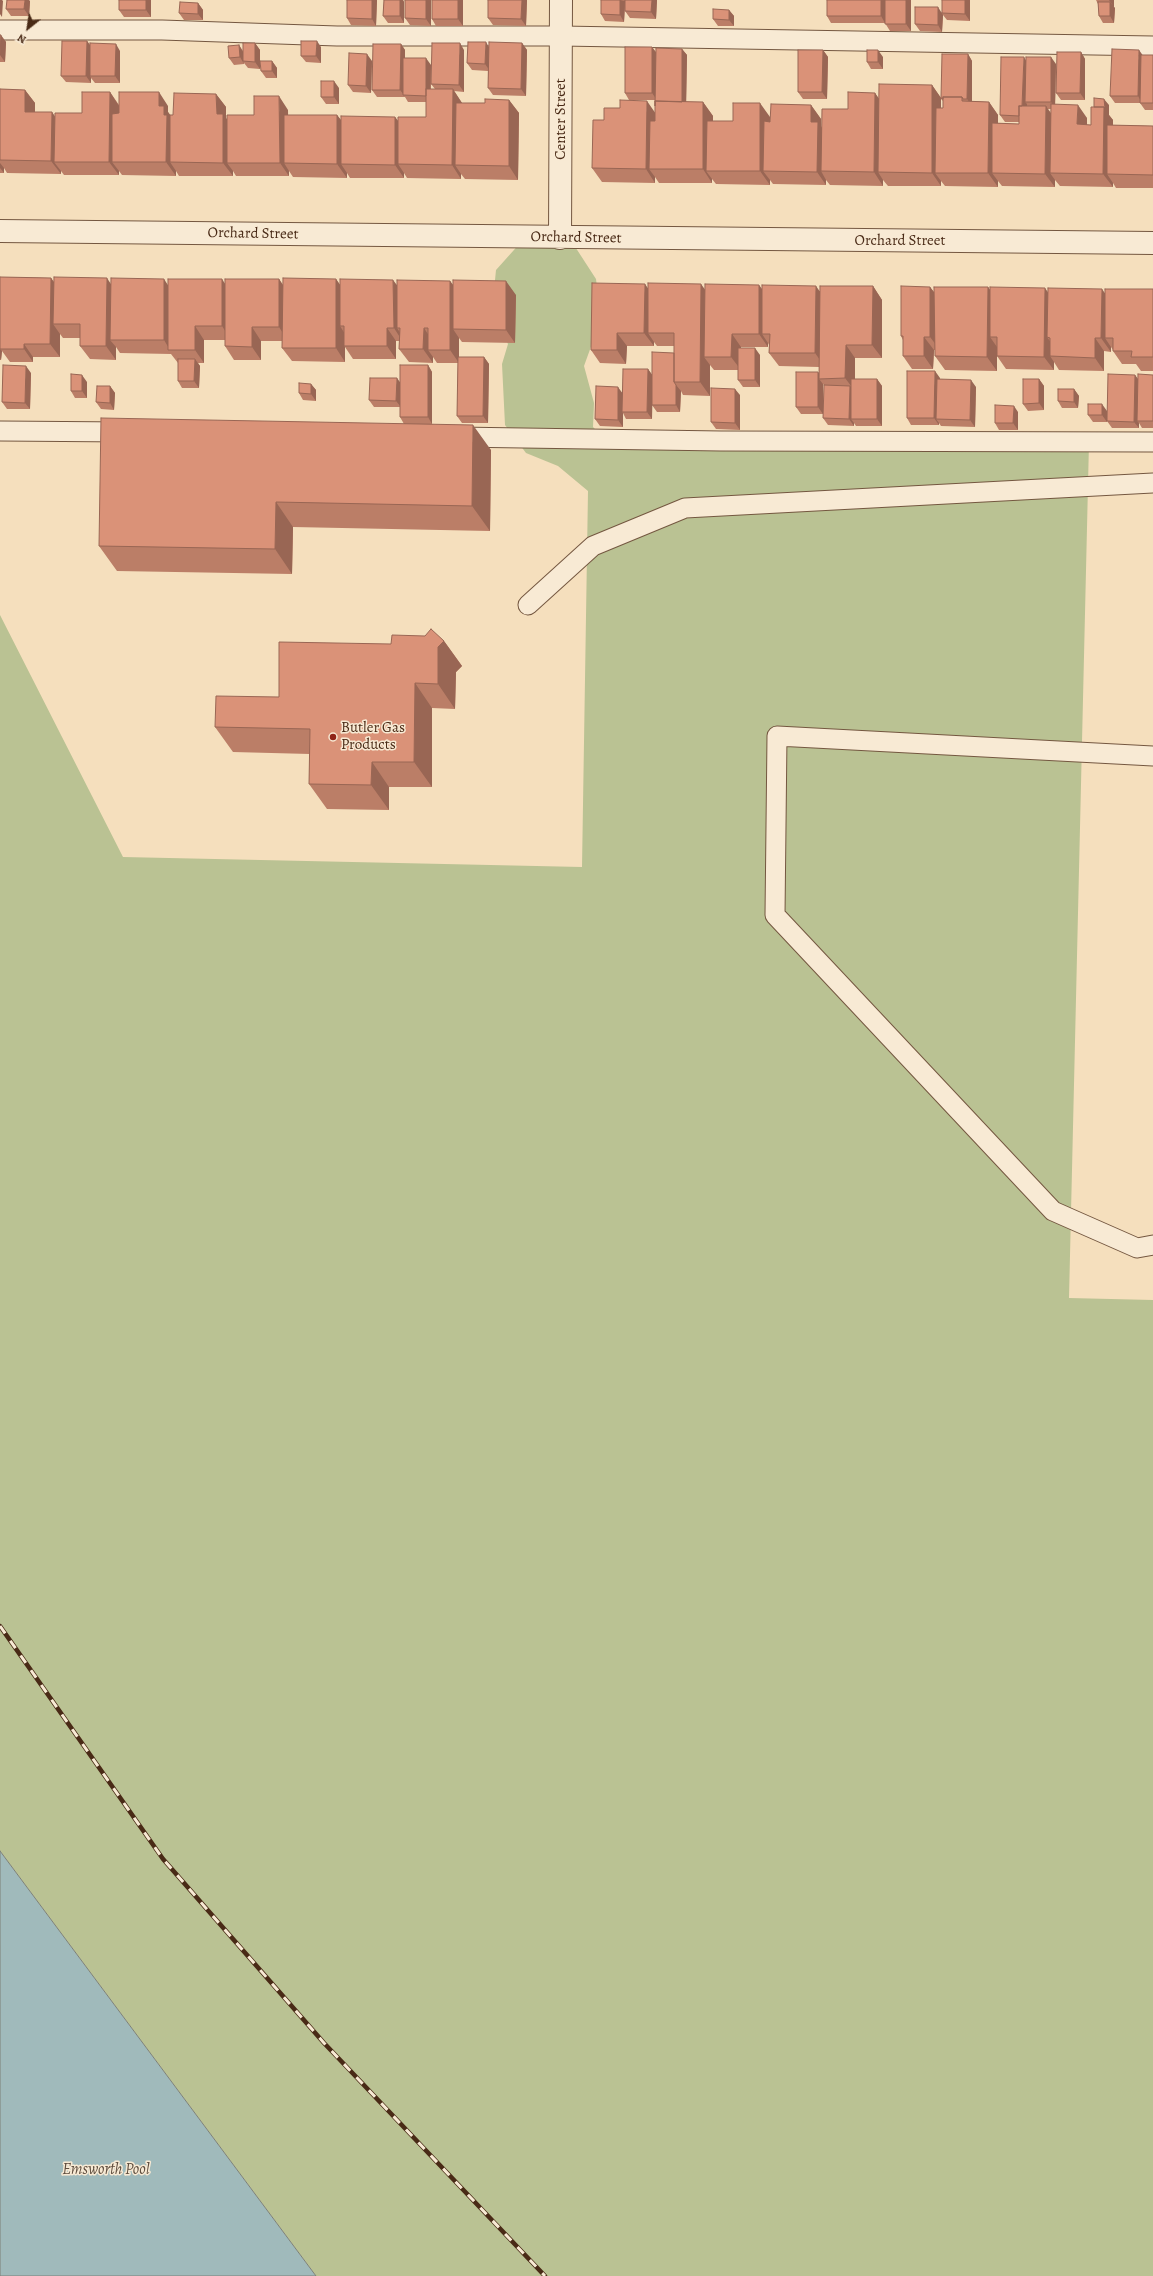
<!DOCTYPE html>
<html>
<head>
<meta charset="utf-8">
<style>
	body { margin:0 }
	#map { position:relative; width:1153px; height:2276px; overflow:hidden; background:#f5dfbd; font-family:Alegreya,serif }
	canvas { display:block }
	.north { position:absolute; left:8px; top:8px; width:40px; height:40px; -webkit-text-stroke:3px #f8ead4; paint-order:stroke; rotate:210deg; font-size:11px; font-weight:700; line-height:16px; text-align:center; color:#492a16 }
	.north::after { content:''; display:block; margin:auto; width:14px; height:18px; background:#492a16; clip-path:polygon(50% 0,100% 100%,50% 72%,0 100%) }
</style>
</head>
<body>
<div id="map">
<canvas width="1153" height="2276"></canvas>
<div class="north">N</div>
</div>
<script>
const ctx = document.querySelector('canvas').getContext('2d');
ctx.lineJoin = 'round';
function paint(path, color) {
  ctx.fillStyle = color;
  ctx.fill(path, 'evenodd');
}
function toPath(rows) {
  const path = new Path2D();
  for (const r of rows) {
    path.moveTo(r[0], r[1]);
    for (let i = 2; i < r.length; i += 2) path.lineTo(r[i], r[i + 1]);
  }
  return path;
}
function trace(path, color, width, dash) {
  ctx.strokeStyle = color;
  ctx.lineWidth = width;
  ctx.lineCap = dash ? 'butt' : 'round';
  ctx.setLineDash(dash || []);
  ctx.stroke(path);
}
function drawText(font, color, halo, rows, align = 'center') {
  ctx.font = font + ' Alegreya,serif';
  ctx.lineWidth = 3;
  ctx.setLineDash([]);
  ctx.textBaseline = 'middle';
  ctx.strokeStyle = halo;
  ctx.fillStyle = color;
  for (const [text, x, y, turn = 0] of rows) {
    ctx.save();
    ctx.translate(x, y);
    ctx.rotate((+turn || 0) * Math.PI / 180);
    ctx.textAlign = isNaN(turn) ? turn : align;
    if (halo) ctx.strokeText(text, 0, 0);
    ctx.fillText(text, 0, 0);
    ctx.restore();
  }
}
paint(toPath([
	[522,241,572,242,596,279,601,319,584,366,594,403,593,427,605,439,1089,442,1069,1298,1153,1300,1153,2276,316,2276,0,1851,0,615,123,857,582,867,588,491,558,466,526,453,505,425,502,364,508,344,492,311,496,270]
]), '#bac293');
const water = toPath([
	[0,1851,316,2276,0,2276,0,1851]
]);
paint(water, '#a0babb');
trace(water, '#7d8079', 1);
const service = toPath([
	[0,30,162,30,337,36,561,36,1153,46],
	[0,431,127,432],
	[457,437,721,441,1153,442],
	[528,605,593,546,685,508,1153,483],
	[1153,756,777,736,775,915,1053,1211,1137,1248,1153,1245]
]);
const minor = toPath([
	[0,231,1153,243],
	[560,238,561,0]
]);
trace(service, '#745740', 21);
trace(minor, '#745740', 24);
trace(service, '#f8ead4', 19);
trace(minor, '#f8ead4', 22);
const rail = toPath([
	[0,1626,163,1859,324,2043,545,2276]
]);
trace(rail, '#492a16', 4.5);
trace(rail, '#f8ead4', 3, [9]);
paint(toPath([
	[119,0,151,0,151,17,124,17,119,10],
	[377,0,376,26,351,25,347,18],
	[384,0,403,0,404,2,404,23,388,23,383,16],
	[431,0,431,26,410,25,405,18],
	[432,0,463,0,463,26,436,26,432,19],
	[488,0,527,0,526,26,493,25,488,18],
	[601,0,657,0,656,19,630,18,625,11,625,8,624,22,605,21,601,14],
	[827,0,911,0,911,31,890,31,885,23,831,23,827,16],
	[970,0,970,21,947,20,943,15,942,32,920,31,915,24],
	[1096,0,1114,0,1114,7,1113,7,1115,8,1114,23,1103,23,1099,16,1098,4],
	[30,1,29,16,11,16,6,9],
	[198,3,203,10,203,20,184,20,179,13],
	[729,10,734,16,734,26,718,26,713,19],
	[0,35,6,42,5,62,0,62],
	[87,41,90,45,120,51,120,83,95,83,91,78,91,83,66,82,61,76],
	[255,43,260,50,260,69,248,68,244,63,244,64,234,65,229,58,239,45,243,51],
	[522,43,527,50,526,96,493,95,488,88,488,71,472,70,467,63,489,47],
	[401,44,405,50,405,58,431,65,431,89,435,89,431,84,464,50,464,92,454,91,462,103,485,103,509,100,519,113,518,180,465,179,461,174,461,179,407,178,404,173,404,178,350,178,347,173,347,178,293,177,289,171,289,176,236,176,233,171,233,176,179,176,176,171,176,176,122,175,119,171,119,175,64,175,61,171,61,174,7,173,4,168,4,173,0,173,0,89,25,90,35,103,35,112,52,112,55,117,82,113,110,92,119,105,168,106,168,112,170,115,173,115,216,94,226,107,226,118,227,120,288,110,288,115,337,115,341,120,395,117,398,121,426,117,426,102,408,102,405,97,377,97,372,90],
	[321,47,321,63,306,62,301,56],
	[652,47,656,52,682,49,687,55,686,102,703,102,713,116,713,121,733,121,770,117,770,122,811,105,821,119,821,127,848,109,875,93,879,99,932,85,941,98,968,54,972,61,972,101,989,102,998,115,998,123,1019,124,1019,122,1005,122,1000,115,1026,61,1056,64,1055,104,1087,118,1087,125,1091,125,1109,105,1109,115,1113,120,1113,125,1153,126,1153,188,1116,188,1113,183,1113,187,1060,186,1055,180,1055,187,1002,186,998,181,998,187,945,186,941,181,941,186,888,186,883,180,883,186,830,185,826,180,826,185,773,184,770,180,770,185,716,184,712,179,712,183,659,183,655,177,655,183,602,182,592,168,604,120,620,108,655,113,655,100,629,100,625,93],
	[941,99,943,101,943,108,941,108],
	[1048,109,1051,109,1051,113],
	[823,50,828,57,827,99,803,99,798,92],
	[1081,52,1085,59,1085,100,1061,100,1056,93],
	[1142,55,1153,55,1153,110,1145,110,1140,103,1115,103,1110,96],
	[883,57,883,69,871,69,867,62],
	[272,61,277,68,277,78,266,78,261,71],
	[372,61,371,93,353,92,348,85],
	[339,88,339,104,326,104,321,97],
	[0,277,51,278,54,282,168,286,225,284,279,279,283,285,336,279,340,285,397,285,450,281,453,285,516,295,515,343,462,342,459,338,459,357,484,357,489,364,488,423,462,423,457,416,458,363,437,363,433,357,433,363,409,362,399,349,400,341,396,341,396,359,353,359,345,347,345,362,292,361,282,348,282,341,261,341,261,360,234,360,225,346,225,340,204,340,204,363,198,363,200,366,199,388,182,388,178,381,178,363,171,354,120,353,116,347,116,360,90,359,80,346,80,338,63,338,60,334,60,357,33,357,33,362,10,362,2,351,1,360,0,360],
	[873,286,882,300,882,358,855,358,855,379,877,379,882,386,882,426,856,426,854,423,854,426,828,425,823,418,824,385,823,384,823,414,801,414,796,407,818,372,819,374,819,367,779,366,769,353,769,345,768,343,768,347,741,347,741,348,760,355,760,387,743,387,738,380,738,370,714,370,710,365,710,396,683,395,681,391,680,412,657,412,652,405,652,419,626,419,623,413,623,427,600,426,595,419,622,392,648,369,652,375,674,353,674,346,657,346,654,342,654,346,627,346,626,364,600,363,591,350,648,288,705,290,762,289,820,291],
	[930,287,934,292,988,287,990,290,1048,293,1105,293,1153,289,1153,371,1141,371,1136,364,1122,364,1113,351,1113,350,1111,347,1111,352,1104,351,1104,371,1059,370,1054,362,1054,370,1006,369,997,356,997,371,945,370,935,356,935,350,934,350,933,369,912,369,903,356,903,340,901,336],
	[428,365,432,372,432,424,491,450,490,531,293,527,292,574,117,571,99,546,404,424,400,417,400,407,374,407,369,400,400,382],
	[31,373,30,409,7,409,2,402],
	[1135,375,1138,379,1153,375,1153,428,1142,428,1139,423,1139,428,1112,428,1107,421],
	[940,378,940,379,976,387,975,427,941,426,939,423,939,425,911,425,907,418],
	[1039,379,1044,386,1044,410,1028,411,1023,404],
	[87,382,87,398,75,398,71,391],
	[311,384,316,390,316,401,303,400,299,393],
	[110,386,115,393,114,410,101,409,96,402],
	[1074,389,1079,396,1078,408,1062,408,1058,401],
	[740,395,740,430,716,429,711,422],
	[1107,411,1107,422,1093,422,1088,415],
	[1018,412,1018,430,999,430,995,423],
	[444,641,462,666,456,672,455,709,432,708,432,787,389,787,389,810,327,809,309,784,310,754,233,752,215,727,391,644]
]), '#bb7e67');
paint(toPath([
	[0,0,2,0,3,1,2,17,0,14],
	[25,0,29,0,30,1,29,16,24,9],
	[146,0,151,0,151,17,146,10],
	[372,0,377,0,376,26,372,19],
	[400,0,403,0,404,2,404,23,400,16],
	[426,0,431,0,431,26,426,19],
	[458,0,463,0,463,26,458,19],
	[522,0,527,0,526,26,521,19],
	[620,0,625,1,624,22,620,15],
	[652,0,657,0,656,19,651,12],
	[881,0,886,0,885,23,881,16],
	[906,0,911,0,911,31,906,24],
	[965,0,970,0,970,21,965,14],
	[1109,0,1114,0,1114,7],
	[1110,2,1115,8,1114,23,1110,16],
	[198,3,203,10,203,20,198,14],
	[938,7,943,15,942,32,938,25],
	[729,10,734,16,734,26,729,20],
	[1,35,6,42,5,62,0,55],
	[87,41,92,48,90,76,91,78,91,83,86,76],
	[317,41,321,47,321,63,316,56],
	[486,42,490,49,490,71,485,64],
	[255,43,260,50,260,69,255,62],
	[460,43,464,50,464,92,459,85],
	[522,43,527,50,526,96,521,89],
	[116,44,120,51,120,83,115,76],
	[401,44,405,50,405,95,404,95,400,90],
	[239,45,243,52,243,61,244,64,240,57],
	[652,47,657,54,657,100,652,93],
	[682,49,687,55,686,112,681,106],
	[823,50,828,57,827,99,822,92],
	[878,50,883,57,883,69,878,62],
	[1139,50,1144,57,1142,103,1138,96],
	[1081,52,1085,59,1085,100,1080,93],
	[367,54,372,61,371,93,366,86],
	[968,54,972,61,972,106,967,99],
	[1024,57,1028,64,1025,102,1027,104,1027,123,1022,116],
	[1051,57,1056,64,1055,109,1051,102],
	[426,58,431,65,430,102,426,96],
	[272,61,277,68,277,78,272,71],
	[334,81,339,88,339,104,334,97],
	[932,85,941,98,941,173,935,173,941,181,941,186,932,173],
	[453,89,462,103,455,165,461,174,461,179,452,165],
	[25,90,35,103,35,125,25,112],
	[110,92,119,106,119,162,112,162,119,171,119,175,109,162],
	[159,92,168,106,168,112,174,120,170,162,176,171,176,176,166,162,159,106],
	[875,93,884,106,878,172,883,180,883,186,874,172],
	[216,94,226,107,226,118,233,128,227,163,233,171,233,176,223,163,217,114],
	[279,96,288,110,289,163,284,163,289,171,289,176,280,163],
	[1104,99,1109,105,1109,115,1113,120,1113,174,1107,174,1113,183,1113,187,1103,174],
	[509,100,519,113,518,180,509,166],
	[647,101,656,114,649,169,655,177,655,183,646,169],
	[703,102,713,116,712,171,706,171,712,179,712,183,703,169],
	[989,102,998,115,998,173,992,173,998,181,998,187,988,173],
	[760,103,770,117,770,171,763,171,770,180,770,185,760,171],
	[811,105,821,119,821,127,827,136,821,171,826,180,826,185,817,172,811,122],
	[1078,105,1087,118,1087,138,1077,124],
	[1046,106,1055,120,1050,173,1055,180,1055,187,1045,174],
	[52,112,61,126,54,162,61,171,61,174,51,161],
	[337,115,347,128,341,164,347,173,347,178,337,164],
	[395,117,405,130,398,164,404,173,404,178,395,165],
	[0,163,4,168,4,173,0,168],
	[51,278,60,291,53,324,60,334,60,357,50,344],
	[107,278,116,292,110,340,116,347,116,360,106,346],
	[164,279,173,293,170,350,164,340],
	[222,279,231,293,231,340,222,326],
	[279,279,288,293,288,341,279,327],
	[336,279,345,292,344,326,340,326,345,334,344,346,345,347,345,362,336,348],
	[393,280,403,293,400,328,397,328,403,337,403,342,394,328],
	[450,281,460,294,453,329,459,338,459,363,450,350],
	[506,281,516,295,515,343,506,330],
	[645,284,654,297,648,333,654,342,654,346,644,333],
	[701,284,711,298,704,357,710,365,710,396,700,382],
	[759,285,769,298,762,334,768,343,768,347,759,334],
	[816,286,825,299,825,367,815,353],
	[873,286,882,300,882,358,872,345],
	[930,287,940,300,940,350,930,337],
	[988,287,998,301,990,337,997,347,997,371,987,357],
	[1045,288,1054,301,1050,338,1047,337,1054,347,1050,356,1054,362,1054,370,1044,357],
	[1102,289,1111,302,1105,338,1111,347,1111,352,1101,338],
	[195,326,204,340,204,363,195,350],
	[252,327,261,341,261,360,252,347],
	[387,328,396,341,396,359,387,346],
	[424,328,433,342,428,350,433,357,433,363,423,349],
	[0,329,0,349,2,351,1,360,0,358],
	[617,333,627,346,626,364,617,350],
	[732,334,741,347,741,370,731,357],
	[924,337,934,350,933,369,924,356],
	[1095,338,1104,351,1104,371,1095,358],
	[24,344,33,357,33,362,24,349],
	[846,345,855,358,855,391,845,378],
	[755,348,760,355,760,387,755,380],
	[484,357,489,364,488,423,483,416],
	[195,359,200,366,199,388,194,381],
	[428,365,432,372,432,424,428,417],
	[26,366,31,373,30,409,25,403],
	[648,369,653,376,652,419,647,412],
	[935,371,940,378,939,419,936,419,939,423,939,425,934,418],
	[818,372,823,379,819,379,823,384,823,414,818,407],
	[82,375,87,382,87,398,82,391],
	[1135,375,1140,382,1137,421,1139,423,1139,428,1134,422],
	[397,378,402,385,401,407,396,401],
	[877,379,882,386,882,426,877,419],
	[1039,379,1044,386,1044,410,1039,403],
	[971,380,976,387,975,427,970,420],
	[311,384,316,390,316,401,311,394],
	[676,385,681,391,680,412,676,405],
	[110,386,115,393,114,410,110,403],
	[850,386,855,393,851,419,854,423,854,426,849,419],
	[618,387,623,394,622,412,623,413,623,427,618,420],
	[735,389,740,395,740,430,735,423],
	[1074,389,1079,396,1078,408,1074,402],
	[1102,404,1107,411,1107,422,1102,415],
	[1014,406,1018,412,1018,430,1013,423],
	[473,425,491,450,490,531,472,506],
	[276,502,293,527,292,574,275,549],
	[444,641,462,666,456,672,455,709,438,684,438,647],
	[415,683,432,708,432,787,414,762],
	[372,762,389,787,389,810,371,785]
]), '#996654');
const building = toPath([
	[7,0,25,0,24,9,6,9,7,0],
	[119,0,146,0,146,10,119,10,119,0],
	[347,0,372,0,372,19,347,18,347,0],
	[384,0,400,0,400,16,383,16,384,0],
	[405,0,426,0,426,19,405,18,405,0],
	[432,0,458,0,458,19,432,19,432,0],
	[488,0,522,0,521,19,488,18,488,0],
	[601,0,620,0,620,15,601,14,601,0],
	[625,0,652,0,651,12,625,11,625,0],
	[827,0,881,0,881,16,827,16,827,0],
	[885,0,906,0,906,24,885,24,885,0],
	[942,0,965,0,965,14,942,13,942,0],
	[180,2,198,3,198,14,179,13,180,2],
	[1098,2,1110,2,1110,16,1099,16,1098,2],
	[915,7,938,7,938,25,915,24,915,7],
	[713,9,729,10,729,20,713,19,713,9],
	[0,35,1,35,0,55,0,35],
	[62,41,87,41,86,76,61,76,62,41],
	[301,41,317,41,316,56,301,56,301,41],
	[468,42,486,42,485,64,467,63,468,42],
	[489,42,522,43,521,89,488,88,489,42],
	[90,43,116,44,115,76,90,76,90,43],
	[243,43,255,43,255,62,243,61,243,43],
	[432,43,460,43,459,85,431,84,432,43],
	[373,44,401,44,400,90,372,90,373,44],
	[239,45,240,57,229,58,228,46,239,45],
	[625,47,652,47,652,93,625,93,625,47],
	[656,48,682,49,682,102,655,101,655,106,656,48],
	[1112,49,1139,50,1138,96,1110,96,1112,49],
	[798,50,823,50,822,92,798,92,798,50],
	[867,50,878,50,878,62,867,62,867,50],
	[1057,52,1081,52,1080,93,1056,93,1057,52],
	[349,53,367,54,366,86,348,85,349,53],
	[942,54,968,54,967,99,963,99,962,97,943,97,943,99,941,98,942,54],
	[1141,55,1153,55,1153,103,1140,103,1141,55],
	[1001,57,1024,57,1022,106,1019,106,1019,116,1000,115,1001,57],
	[1026,57,1051,57,1051,102,1025,102,1026,57],
	[403,58,426,58,426,96,403,95,403,58],
	[260,61,272,61,272,71,261,71,260,61],
	[321,81,334,81,334,97,321,97,321,81],
	[879,84,932,85,932,173,878,172,879,84],
	[0,89,25,90,25,112,52,112,51,161,0,160,0,89],
	[426,89,453,89,452,165,398,164,398,117,426,117,426,89],
	[82,92,110,92,109,162,54,162,55,113,82,113,82,92],
	[119,92,159,92,159,106,164,106,164,115,167,115,166,162,112,162,112,114,119,113,119,92],
	[848,92,875,93,874,172,821,171,822,109,848,109,848,92],
	[174,93,216,94,217,114,223,114,223,163,170,162,170,115,173,115,174,93],
	[254,96,279,96,280,163,227,163,227,115,254,115,254,96],
	[943,97,962,97,962,101,989,102,988,173,935,173,936,108,943,108,943,97],
	[1094,98,1104,99,1105,108,1104,107,1094,107,1094,98],
	[485,99,509,100,509,166,455,165,456,103,485,103,485,99],
	[620,100,647,101,646,169,592,168,593,120,604,120,604,108,620,108,620,100],
	[655,101,703,102,703,169,649,169,650,121,655,121,655,101],
	[733,103,760,103,760,171,706,171,707,121,733,121,733,103],
	[771,104,811,105,811,122,818,122,817,172,763,171,764,121,770,122,771,104],
	[1051,104,1078,105,1077,124,1091,125,1091,107,1104,107,1103,174,1050,173,1051,104],
	[1019,106,1046,106,1045,174,992,173,992,123,1019,124,1019,106],
	[284,115,337,115,337,164,284,163,284,115],
	[341,116,395,117,395,165,341,164,341,116],
	[1107,125,1153,126,1153,175,1107,174,1107,125],
	[0,277,51,278,50,344,24,344,24,349,0,349,0,277],
	[54,277,107,278,106,346,80,346,80,324,53,324,54,277],
	[111,278,164,279,164,340,110,340,111,278],
	[283,278,336,279,336,348,282,348,283,278],
	[168,279,222,279,222,326,195,326,195,350,168,350,168,279],
	[225,279,279,279,279,327,252,327,252,347,225,346,225,279],
	[340,279,393,280,394,328,387,328,387,346,344,346,344,326,340,326,340,279],
	[397,280,450,281,450,350,428,350,428,328,424,328,423,349,399,349,400,328,397,328,397,280],
	[453,280,506,281,506,330,453,329,453,280],
	[592,283,645,284,644,333,617,333,617,350,591,350,592,283],
	[648,283,701,284,700,382,674,382,674,333,648,333,648,283],
	[705,284,759,285,759,334,732,334,731,357,704,357,705,284],
	[762,285,816,286,815,353,769,353,770,334,762,334,762,285],
	[820,286,873,286,872,345,846,345,845,378,819,379,820,286],
	[901,286,930,287,930,337,924,337,924,356,903,356,903,336,901,336,901,286],
	[934,287,988,287,987,357,935,356,934,287],
	[990,287,1045,288,1044,357,997,356,997,337,990,337,990,287],
	[1048,288,1102,289,1101,338,1095,338,1095,358,1050,356,1050,338,1047,337,1048,288],
	[1105,289,1153,289,1153,357,1131,357,1132,351,1113,351,1113,338,1105,338,1105,289],
	[738,348,755,348,755,380,738,380,738,348],
	[652,352,674,353,674,382,676,385,676,405,652,405,652,352],
	[458,357,484,357,483,416,457,416,458,357],
	[178,359,195,359,194,381,178,381,178,359],
	[3,365,26,366,25,403,2,402,3,365],
	[400,365,428,365,428,417,400,417,400,365],
	[623,369,648,369,647,412,622,412,623,369],
	[907,371,935,371,934,418,907,418,907,371],
	[796,372,818,372,818,407,796,407,796,372],
	[71,374,82,375,82,391,71,391,71,374],
	[1108,374,1135,375,1134,422,1107,421,1108,374],
	[1138,374,1153,375,1153,421,1137,421,1138,374],
	[370,378,397,378,396,401,369,400,370,378],
	[851,379,877,379,877,419,851,419,851,379],
	[937,379,971,380,970,420,936,419,937,379],
	[1023,379,1039,379,1039,403,1023,404,1023,379],
	[299,383,311,384,311,394,299,393,299,383],
	[824,385,850,386,849,419,823,418,824,385],
	[97,386,110,386,110,403,96,402,97,386],
	[596,386,618,387,618,420,595,419,596,386],
	[711,388,735,389,735,423,711,422,711,388],
	[1058,389,1074,389,1074,402,1058,401,1058,389],
	[1088,404,1102,404,1102,415,1088,415,1088,404],
	[995,405,1014,406,1013,423,995,423,995,405],
	[101,418,473,425,472,506,276,502,275,549,99,546,101,418],
	[431,629,444,641,438,647,438,684,415,683,414,762,372,762,371,785,309,784,310,729,215,727,216,696,279,697,279,642,391,644,392,635,425,636,431,629]
]);
paint(building, '#da9278');
trace(building, '#996654', 1);
for (const [x, y, r, color] of [
	[333,737,4,"#8f2418"]
]) {
  const dot = new Path2D();
  dot.arc(x, y, r, 0, 2 * Math.PI);
  ctx.fillStyle = color;
  ctx.fill(dot);
  trace(dot, '#f8ead4', 1.5);
}
drawText('15px', '#492a16', '#f8ead4', [
	["Center Street",561,119,-90],
	["Orchard Street",253,234,1],
	["Orchard Street",576,238,1],
	["Orchard Street",900,241]
]);
drawText('15px', '#492a16', '#f8ead4', [
	["Butler Gas",341,728],
	["Products",341,745]
], 'left');
drawText('italic 16px', '#5f4e3f', '#f8ead4', [
	["Emsworth Pool",106,2170]
]);
</script>
</body>
</html>
